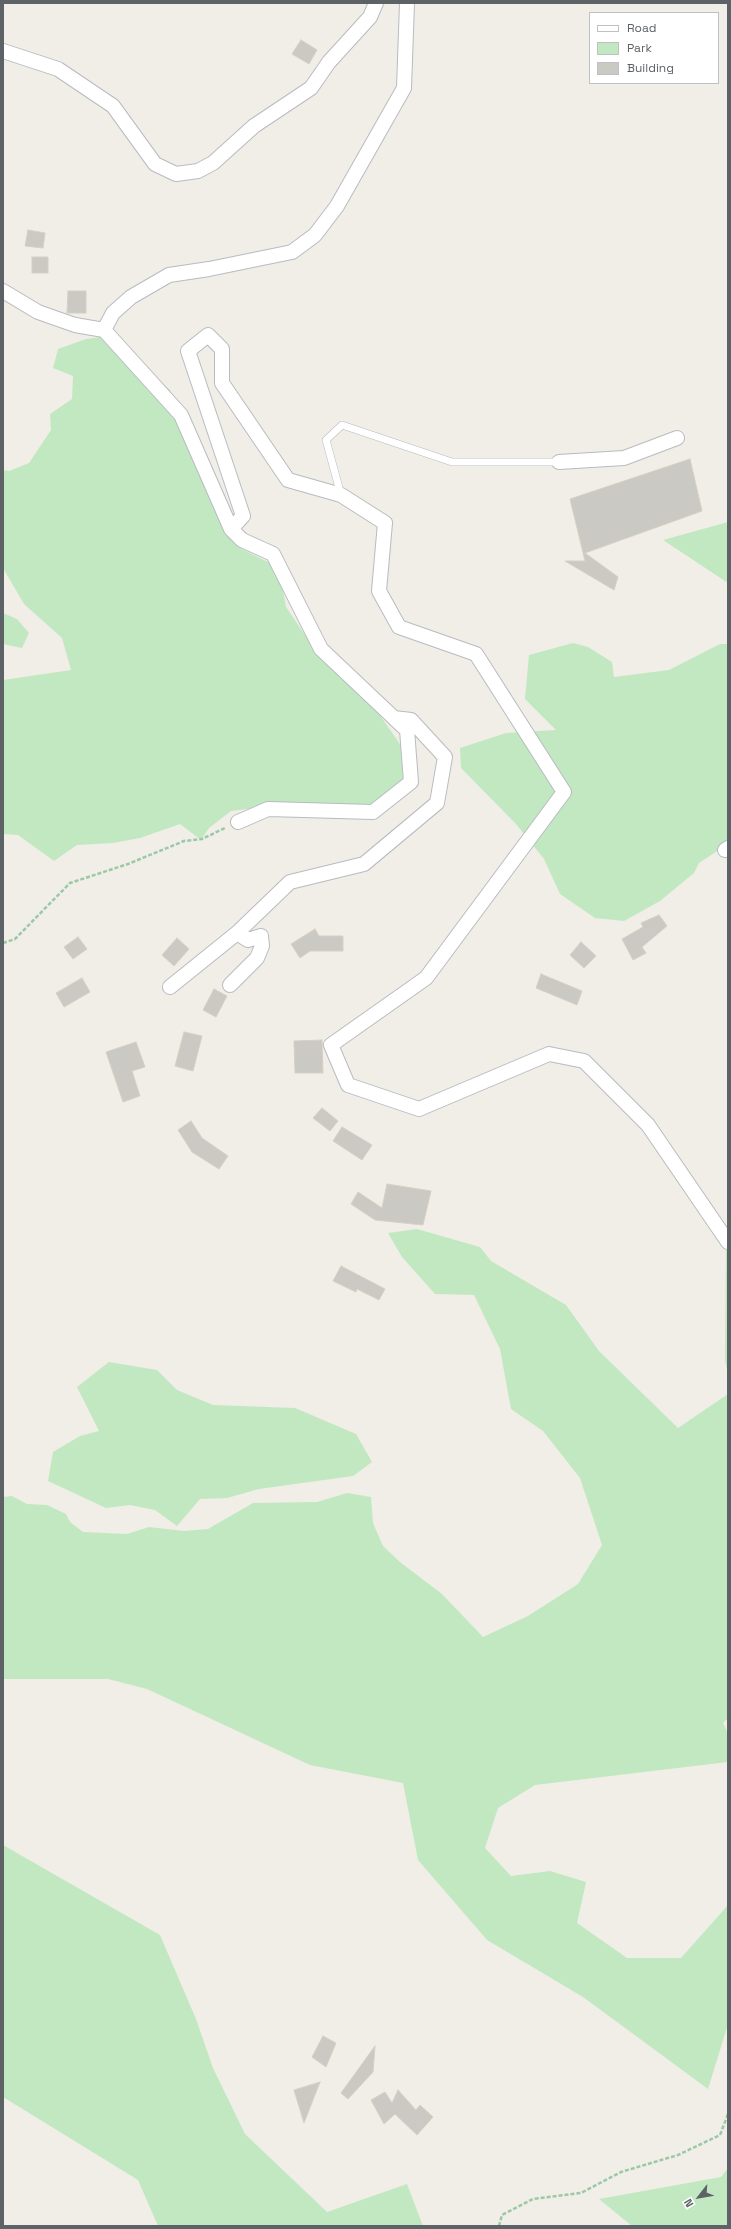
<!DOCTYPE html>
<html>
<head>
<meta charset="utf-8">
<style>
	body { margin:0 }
	#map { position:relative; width:731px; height:2229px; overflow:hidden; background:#f0eee6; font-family:"Space Grotesk",sans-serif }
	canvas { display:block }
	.frame { position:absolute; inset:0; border:4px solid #5d6267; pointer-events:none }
	.legend { position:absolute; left:589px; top:12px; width:130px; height:72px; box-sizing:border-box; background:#fff; border:1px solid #bec0c2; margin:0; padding:5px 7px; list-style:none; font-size:12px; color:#5d6267 }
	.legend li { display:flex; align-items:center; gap:8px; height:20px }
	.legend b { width:20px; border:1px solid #bec0c2 }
	.north { position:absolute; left:679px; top:2177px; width:40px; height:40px; -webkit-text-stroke:3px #fff; paint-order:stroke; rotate:239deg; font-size:11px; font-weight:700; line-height:16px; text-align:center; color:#5d6267 }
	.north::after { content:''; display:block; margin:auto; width:14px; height:18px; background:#5d6267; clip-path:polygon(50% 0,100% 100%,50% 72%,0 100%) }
</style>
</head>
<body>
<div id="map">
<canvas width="731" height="2229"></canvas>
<div class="frame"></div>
<ul class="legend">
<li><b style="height:5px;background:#fff"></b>Road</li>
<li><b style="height:11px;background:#c2e8c2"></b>Park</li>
<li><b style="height:11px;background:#cbc9c3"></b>Building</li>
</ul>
<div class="north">N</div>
</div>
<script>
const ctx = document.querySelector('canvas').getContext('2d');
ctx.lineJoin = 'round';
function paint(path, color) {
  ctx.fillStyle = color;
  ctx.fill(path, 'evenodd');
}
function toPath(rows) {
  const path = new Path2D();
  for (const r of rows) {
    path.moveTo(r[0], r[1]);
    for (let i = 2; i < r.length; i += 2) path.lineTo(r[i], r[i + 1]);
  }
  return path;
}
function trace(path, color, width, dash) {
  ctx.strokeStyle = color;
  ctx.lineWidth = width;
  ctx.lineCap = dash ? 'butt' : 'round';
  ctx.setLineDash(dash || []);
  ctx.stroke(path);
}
paint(toPath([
	[117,335,131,354,170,390,189,451,242,549,270,563,281,580,286,607,320,657,377,711,404,750,407,776,380,809,281,812,247,809,231,811,209,828,201,840,180,824,140,838,113,843,77,845,54,861,18,835,3,834,3,680,71,670,62,638,24,604,3,568,3,470,9,471,29,463,51,430,50,414,72,399,73,376,53,368,58,349,86,339],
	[728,522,728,583,663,540],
	[3,613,17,619,29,633,22,648,3,644],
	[573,643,588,647,612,662,614,677,669,670,720,644,728,644,728,844,699,863,694,873,660,901,624,921,595,918,560,894,544,859,516,824,461,768,460,748,506,733,556,730,525,699,529,655],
	[417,1229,480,1247,491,1261,566,1305,599,1351,678,1428,728,1394,728,1718,723,1723,728,1733,728,1762,535,1785,498,1808,485,1848,511,1876,550,1871,586,1882,577,1923,627,1958,681,1958,728,1905,728,2024,708,2089,583,1997,487,1940,418,1860,403,1783,310,1765,147,1689,108,1679,3,1679,3,1497,12,1496,27,1504,47,1505,66,1514,70,1522,83,1532,127,1534,149,1527,184,1531,208,1529,253,1503,317,1502,347,1493,371,1497,373,1523,383,1546,400,1562,442,1594,483,1637,528,1616,578,1584,602,1545,580,1478,543,1431,511,1409,500,1349,474,1295,435,1294,402,1257,388,1233],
	[726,1241,728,1244,728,1373,725,1361],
	[109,1362,157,1370,177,1390,213,1405,295,1408,356,1434,372,1462,353,1476,259,1489,227,1498,200,1499,177,1526,155,1510,130,1505,106,1508,48,1481,53,1452,80,1436,99,1431,77,1387],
	[3,1845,160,1935,196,2019,213,2068,245,2134,327,2212,407,2184,423,2226,158,2226,138,2180,3,2097],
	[728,2168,728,2226,632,2226,599,2199,721,2177]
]), '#c2e8c2');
const building = toPath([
	[301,40,317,50,309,64,292,54,301,40],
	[28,230,45,233,43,248,25,246,28,230],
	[32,257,48,257,48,273,32,273,32,257],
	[68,291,86,291,86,313,67,313,68,291],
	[690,459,702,511,585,553,618,577,614,590,565,561,585,561,570,499,690,459],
	[659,915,667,926,642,947,646,953,633,960,622,939,643,927,641,923,659,915],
	[315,929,319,936,343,936,343,951,310,951,300,958,291,944,315,929],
	[78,937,87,949,73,959,64,947,78,937],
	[177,938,189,949,174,966,162,955,177,938],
	[581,942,596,956,584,968,570,955,581,942],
	[541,974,582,991,577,1005,536,988,541,974],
	[82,978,90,992,64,1007,56,993,82,978],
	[214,989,227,996,216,1017,203,1010,214,989],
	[184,1032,202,1036,193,1071,175,1066,184,1032],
	[322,1040,323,1073,295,1073,294,1041,322,1040],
	[136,1042,145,1067,132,1071,140,1096,123,1102,106,1052,136,1042],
	[322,1108,338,1121,330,1131,313,1118,322,1108],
	[191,1121,202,1138,228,1156,219,1169,192,1152,178,1130,191,1121],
	[342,1127,372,1145,362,1160,333,1141,342,1127],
	[387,1184,431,1191,423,1225,375,1220,351,1204,358,1192,382,1208,387,1184],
	[341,1266,385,1289,379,1300,357,1289,356,1292,333,1281,341,1266],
	[323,2036,336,2043,326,2067,312,2057,323,2036],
	[375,2046,373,2072,348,2099,341,2093,375,2046],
	[320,2082,304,2123,294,2090,320,2082],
	[398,2090,416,2110,420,2105,433,2117,417,2135,395,2114,384,2124,371,2100,385,2092,392,2103,398,2090]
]);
paint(building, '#cbc9c3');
trace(building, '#d5d0c4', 1);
const lane = toPath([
	[341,495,326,440,342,425,452,462,559,462]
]);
const street = toPath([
	[3,51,58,69,113,106,155,164,176,174,198,171,213,163,254,126,311,88,329,62,370,17,376,3],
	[3,291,38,312,75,325,104,330,181,415,231,529,243,516,188,351,208,335,222,349,222,383,288,480,341,495,385,523,379,591,399,627,476,654,564,792,426,978,331,1045,348,1085,419,1109,549,1054,584,1061,648,1125,728,1242],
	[104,330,113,313,131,297,169,275,209,269,292,252,315,235,337,206,404,88,407,3],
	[559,462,624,458,677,438],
	[238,822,268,809,373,812,411,782,407,730,394,718],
	[725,850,728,848],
	[230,985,257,958,262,946,261,936,248,940,237,933],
	[170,987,237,933,290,882,364,864,437,803,445,757,411,720,394,718,321,649,273,554,242,540,231,529]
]);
trace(lane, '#b8bbc0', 8);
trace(street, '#b8bbc0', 16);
trace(toPath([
	[3,943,15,939,70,883,128,864,184,841,202,839,225,828],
	[499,2226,502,2215,533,2199,581,2193,621,2172,678,2155,720,2135,728,2114]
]), '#9bc9a8', 2.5, [4, 2]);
trace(lane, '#fff', 7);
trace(street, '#fff', 14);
</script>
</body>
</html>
